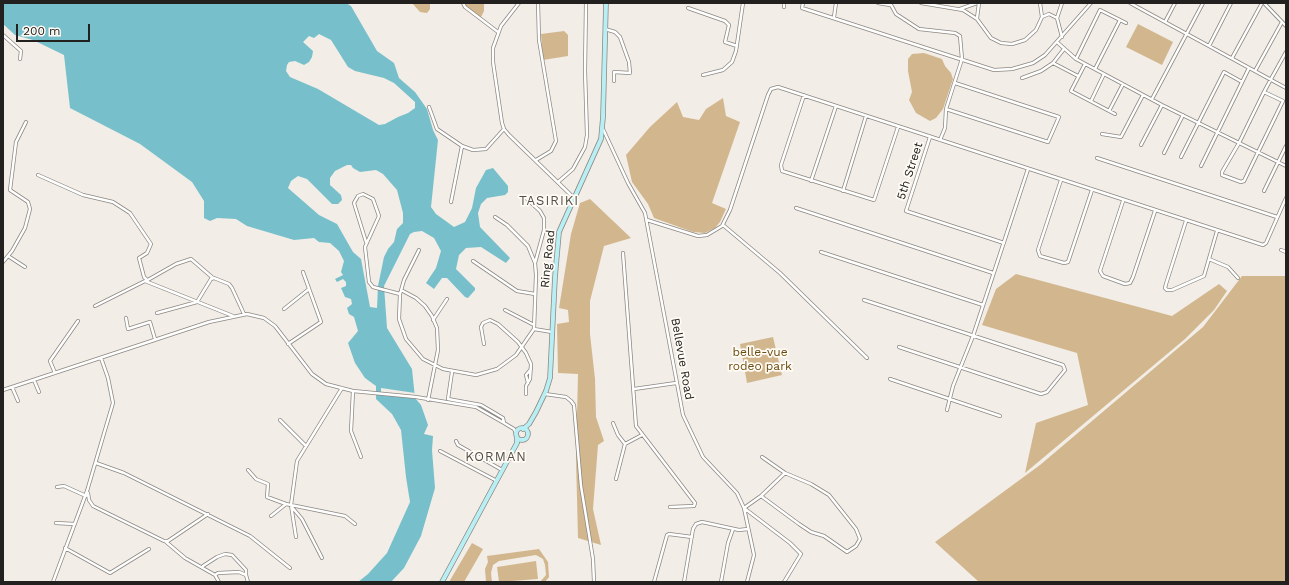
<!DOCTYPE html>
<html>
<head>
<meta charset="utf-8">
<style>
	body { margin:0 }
	#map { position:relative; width:1289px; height:585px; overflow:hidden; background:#f2ede6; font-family:"Work Sans",sans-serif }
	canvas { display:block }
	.frame { position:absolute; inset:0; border:4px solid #23211f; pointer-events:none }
	.scale { position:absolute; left:16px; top:24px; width:74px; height:18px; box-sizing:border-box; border:2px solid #23211f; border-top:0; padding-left:5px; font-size:12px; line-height:14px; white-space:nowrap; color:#23211f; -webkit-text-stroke:3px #fffbf5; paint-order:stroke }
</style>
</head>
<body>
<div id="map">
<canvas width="1289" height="585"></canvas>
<div class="frame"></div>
<div class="scale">200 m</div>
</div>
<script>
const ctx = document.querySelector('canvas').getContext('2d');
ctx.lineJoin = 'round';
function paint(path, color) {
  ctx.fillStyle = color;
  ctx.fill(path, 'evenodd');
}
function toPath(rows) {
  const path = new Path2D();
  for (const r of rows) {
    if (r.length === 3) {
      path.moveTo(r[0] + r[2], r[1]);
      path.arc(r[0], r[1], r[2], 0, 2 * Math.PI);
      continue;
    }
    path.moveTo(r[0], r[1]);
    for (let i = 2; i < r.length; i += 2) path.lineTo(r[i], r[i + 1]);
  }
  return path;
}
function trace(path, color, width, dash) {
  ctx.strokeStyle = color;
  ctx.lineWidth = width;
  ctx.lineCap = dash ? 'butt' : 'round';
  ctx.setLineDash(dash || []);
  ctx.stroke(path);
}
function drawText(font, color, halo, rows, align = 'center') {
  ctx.font = font + ' "Work Sans",sans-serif';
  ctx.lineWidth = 3.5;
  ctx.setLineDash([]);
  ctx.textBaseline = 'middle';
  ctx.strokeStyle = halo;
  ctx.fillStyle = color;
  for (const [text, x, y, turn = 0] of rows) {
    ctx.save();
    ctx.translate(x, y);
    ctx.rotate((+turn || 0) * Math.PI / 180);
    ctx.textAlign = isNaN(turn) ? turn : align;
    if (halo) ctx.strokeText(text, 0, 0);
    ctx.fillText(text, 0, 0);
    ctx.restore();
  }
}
paint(toPath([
	[412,3,430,3,430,9,427,13,420,12],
	[460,3,484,3,484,11,481,17],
	[1138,24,1173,42,1162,65,1126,47],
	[564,31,568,35,568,56,543,60,541,34],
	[924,53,942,59,945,66,951,73,953,79,943,109,936,118,930,121,916,113,909,100,912,92,908,71,908,59,912,54],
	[723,98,726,116,740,122,712,203,726,209,720,222,715,228,705,233,693,232,654,218,648,204,632,182,626,155,650,127,677,102,683,117,699,120,706,109],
	[590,199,631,238,604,246,590,301,590,334,595,379,596,417,604,441,598,445,593,509,601,545,578,538,576,459,578,374,558,373,557,324,569,322,568,310,559,308,571,234,580,203],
	[1016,274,1172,316,1219,284,1227,291,1214,310,1185,339,1025,473,1036,423,1088,405,1077,353,982,325,996,289],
	[1242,276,1286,276,1286,582,979,582,935,542,1040,465,1203,327],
	[773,337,782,375,747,383,740,344],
	[472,543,483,549,464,582,449,582],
	[539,549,548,562,549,577,545,582,540,582,546,575,545,565,543,559,536,555,499,561,493,565,491,573,492,582,486,582,485,569,488,562,487,556],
	[536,561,538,579,499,582,497,567]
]), '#d2b78e');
paint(toPath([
	[3,3,346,3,351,6,377,51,394,63,399,78,415,92,427,109,433,130,438,140,431,207,436,214,454,227,465,222,472,208,476,188,486,170,493,168,508,186,508,192,505,195,487,198,481,204,478,213,480,227,510,258,506,263,481,247,466,248,459,255,456,269,475,288,475,290,468,298,465,297,447,278,442,278,434,289,426,283,436,268,441,251,434,238,422,231,414,232,410,234,384,286,387,328,412,369,415,398,421,405,428,425,424,434,433,436,432,450,435,488,421,536,404,568,391,582,358,582,368,574,387,553,410,502,406,477,401,430,392,414,376,399,376,386,365,378,355,363,348,343,358,331,354,317,349,314,347,308,352,304,351,299,345,297,341,288,346,286,346,282,343,279,337,282,335,279,343,275,341,272,344,261,339,251,330,243,319,242,314,238,294,240,247,226,236,219,217,218,210,221,204,218,204,201,192,182,140,144,70,108,64,55,33,40,15,35,3,24],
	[319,34,331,40,348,67,355,71,384,78,394,83,415,102,415,108,408,113,398,117,385,124,379,125,318,89,290,77,286,71,287,65,289,62,295,61,304,65,309,62,312,57,313,51,303,42,309,36,314,38],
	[347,165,351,165,353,168,360,172,376,170,383,174,397,190,403,213,403,223,397,229,394,242,388,249,384,257,378,286,377,308,370,307,361,259,353,252,337,224,319,215,288,188,291,181,298,176,307,179,332,204,338,204,342,200,341,195,330,185,330,178,335,171]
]), '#77c0cb');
paint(toPath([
	[381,388,415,393,414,398,381,393]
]), '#f2ede6');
const street = toPath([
	[463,3,465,7,498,32],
	[519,3,501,26,493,48,493,62,502,123,504,129,509,135,574,198],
	[803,3,802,8,994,70,1012,69,1033,63,1045,55,1091,3],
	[878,3,890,5],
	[890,3,896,14,919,29,955,33,960,36,962,59,946,109,1048,142,1059,117,955,83],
	[921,3,963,10,977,19,991,38,1001,43,1012,44,1025,40,1036,30,1042,17,1040,3],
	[1062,3,1057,18,1062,37],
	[1130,3,1286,88],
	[1264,3,1286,26],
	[784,7,784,3],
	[688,8,725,21,729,25,725,42,737,46],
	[960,9,977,3],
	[834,17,836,3],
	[1042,17,1049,14,1057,18],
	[977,18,979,3],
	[1165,22,1175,3],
	[605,29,615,32,620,37,629,62,630,73,614,72,614,81],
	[3,35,21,51,20,59],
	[1058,43,1076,59,1162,105,1286,166],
	[1209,46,1231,3],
	[1064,49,1053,63,1078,76],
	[1232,58,1262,3],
	[1076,59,1100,10,1126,23],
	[1085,64,1071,91,1115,114],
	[1095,69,1120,20],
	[1255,71,1282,22],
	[703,75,723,70,732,62,736,51,743,3],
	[1022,78,1041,71,1053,63],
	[1264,92,1283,101,1244,181,1241,182,1222,175,1222,172,1239,143,1264,92,1271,79,1286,52],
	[804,95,781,165,782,171,874,200,898,127],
	[1152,99,1203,3],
	[1091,101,1104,74],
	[429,107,437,129,462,146,473,150,486,149,504,129],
	[1109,111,1123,84],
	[603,129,628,183,645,213,683,415,703,457,737,493,744,508,754,555,747,582],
	[1102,134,1121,137,1143,95],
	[930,137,906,211,1004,243],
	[940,140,945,128,946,109],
	[1141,145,1162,105],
	[1164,153,1183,115],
	[1181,157,1224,72,1242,82],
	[1097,158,1277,217],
	[536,160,551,151,556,141,539,40,538,3],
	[1201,166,1249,68],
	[38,175,83,195,113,202,130,213,151,244,147,253,139,258,144,277,147,280],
	[1061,180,1038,250,1040,256,1064,263,1068,262,1092,190],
	[811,181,836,106],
	[558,182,573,169,585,147,587,135,585,71,586,3],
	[843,191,866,116],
	[1264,191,1286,146],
	[525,197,540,211,544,218,544,230,535,263],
	[1123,201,1100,271,1103,276,1125,284,1130,283,1133,277,1155,211],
	[451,202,462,146],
	[796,208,993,273],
	[647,220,698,236,707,235,722,226,730,210,768,95,771,89,778,87,1263,245,1266,243,1286,198],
	[1186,221,1166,284,1165,288,1167,290,1172,290,1204,276,1217,231],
	[723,225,780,273,867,358],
	[366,242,354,203,358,196,363,194,373,199,379,216,365,247,369,282,373,287,400,294],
	[419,250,404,280,400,294,399,319,406,339,423,359,443,369,476,375,497,369,516,355,534,329,536,275,535,263,528,246,507,225,495,217],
	[1281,250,1286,252],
	[821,252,983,305],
	[623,253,636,426,695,503,694,506,670,507],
	[8,256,25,267],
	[1209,259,1228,267,1238,278],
	[473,261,517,291,535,294],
	[3,262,12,251,25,228,30,209,28,202,10,190,16,142,26,122],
	[146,281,176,264,191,259,213,278],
	[401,290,416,298,425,306,432,316,437,328,438,350,428,400],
	[864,300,1063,365,1065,370,1047,392,1041,394,899,347],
	[95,306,145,281,233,316],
	[284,309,309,289],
	[505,310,534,325],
	[157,313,197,302,211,279,214,278,229,284,232,288,244,314],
	[126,318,128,329,150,322,155,339],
	[433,320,447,299],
	[534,329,552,332],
	[288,344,321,322,303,272],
	[484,344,481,327,483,323,490,320,498,324,518,342,526,353,531,364,530,379,526,386,526,394],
	[452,372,448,399,481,405,503,418,504,423],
	[55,373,50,361,78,321],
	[890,379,1000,416],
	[34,380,39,392],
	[528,383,526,375,531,369],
	[12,387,18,401],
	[634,389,676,383],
	[3,390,209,322,247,314,264,318,275,326,312,374,326,384,353,391,416,397,476,407,504,423,514,429,517,435],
	[353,391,351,431,361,457],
	[545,394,566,397,571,401,574,405,581,486,593,559,594,582],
	[947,410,953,386,973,336,1028,169],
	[280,420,306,446],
	[613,423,618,435,625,444,642,435],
	[456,441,458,445,502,470],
	[440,451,497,481],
	[96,463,124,473,250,536,290,568],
	[248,470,256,479,268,484,267,497,286,504,345,516,355,524],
	[616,479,625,444],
	[57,487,64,486,86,496],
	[88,493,89,500,93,506,164,541,168,541,208,514],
	[761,496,785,473,762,457],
	[291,506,302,519,322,558],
	[271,516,286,504],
	[56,523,74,524],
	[296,537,291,505,297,461,342,388],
	[165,541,185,558,215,575,218,573,239,572,246,575,248,582],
	[65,548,110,573,149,549],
	[203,566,217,557,225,554,232,555,246,570,246,575],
	[215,575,219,582],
	[53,582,87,491,113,403,108,378,101,358],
	[654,582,667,535,669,534,692,537],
	[684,582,693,529,696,524,702,522,739,530,748,529],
	[721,582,728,543,733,529],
	[784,582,801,554,790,543,744,508,761,496,799,524,811,532,824,536,847,552,856,546,860,539,856,529,829,495,811,484,785,473]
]);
const secondary = toPath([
	[522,434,6],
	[523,429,529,424,536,412,546,391,550,378,555,277,559,232,601,139,603,117,606,3],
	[442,582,517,443,517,437]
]);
trace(street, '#8c8781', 4);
trace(secondary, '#8c8781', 5.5);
trace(street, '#fff', 2.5);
trace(secondary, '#b7eff5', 4);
drawText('12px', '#23211f', '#fffbf5', [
	["5th Street",910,171,-72],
	["Ring Road",548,259,-84],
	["Bellevue Road",682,359,80]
]);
drawText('12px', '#6b4b0f', '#fffbf5', [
	["belle-vue",760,352],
	["rodeo park",760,366]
]);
ctx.letterSpacing = '1px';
drawText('13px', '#524e48', '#fffbf5', [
	["TASIRIKI",549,201],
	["KORMAN",496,457]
]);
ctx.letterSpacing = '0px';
</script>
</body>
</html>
